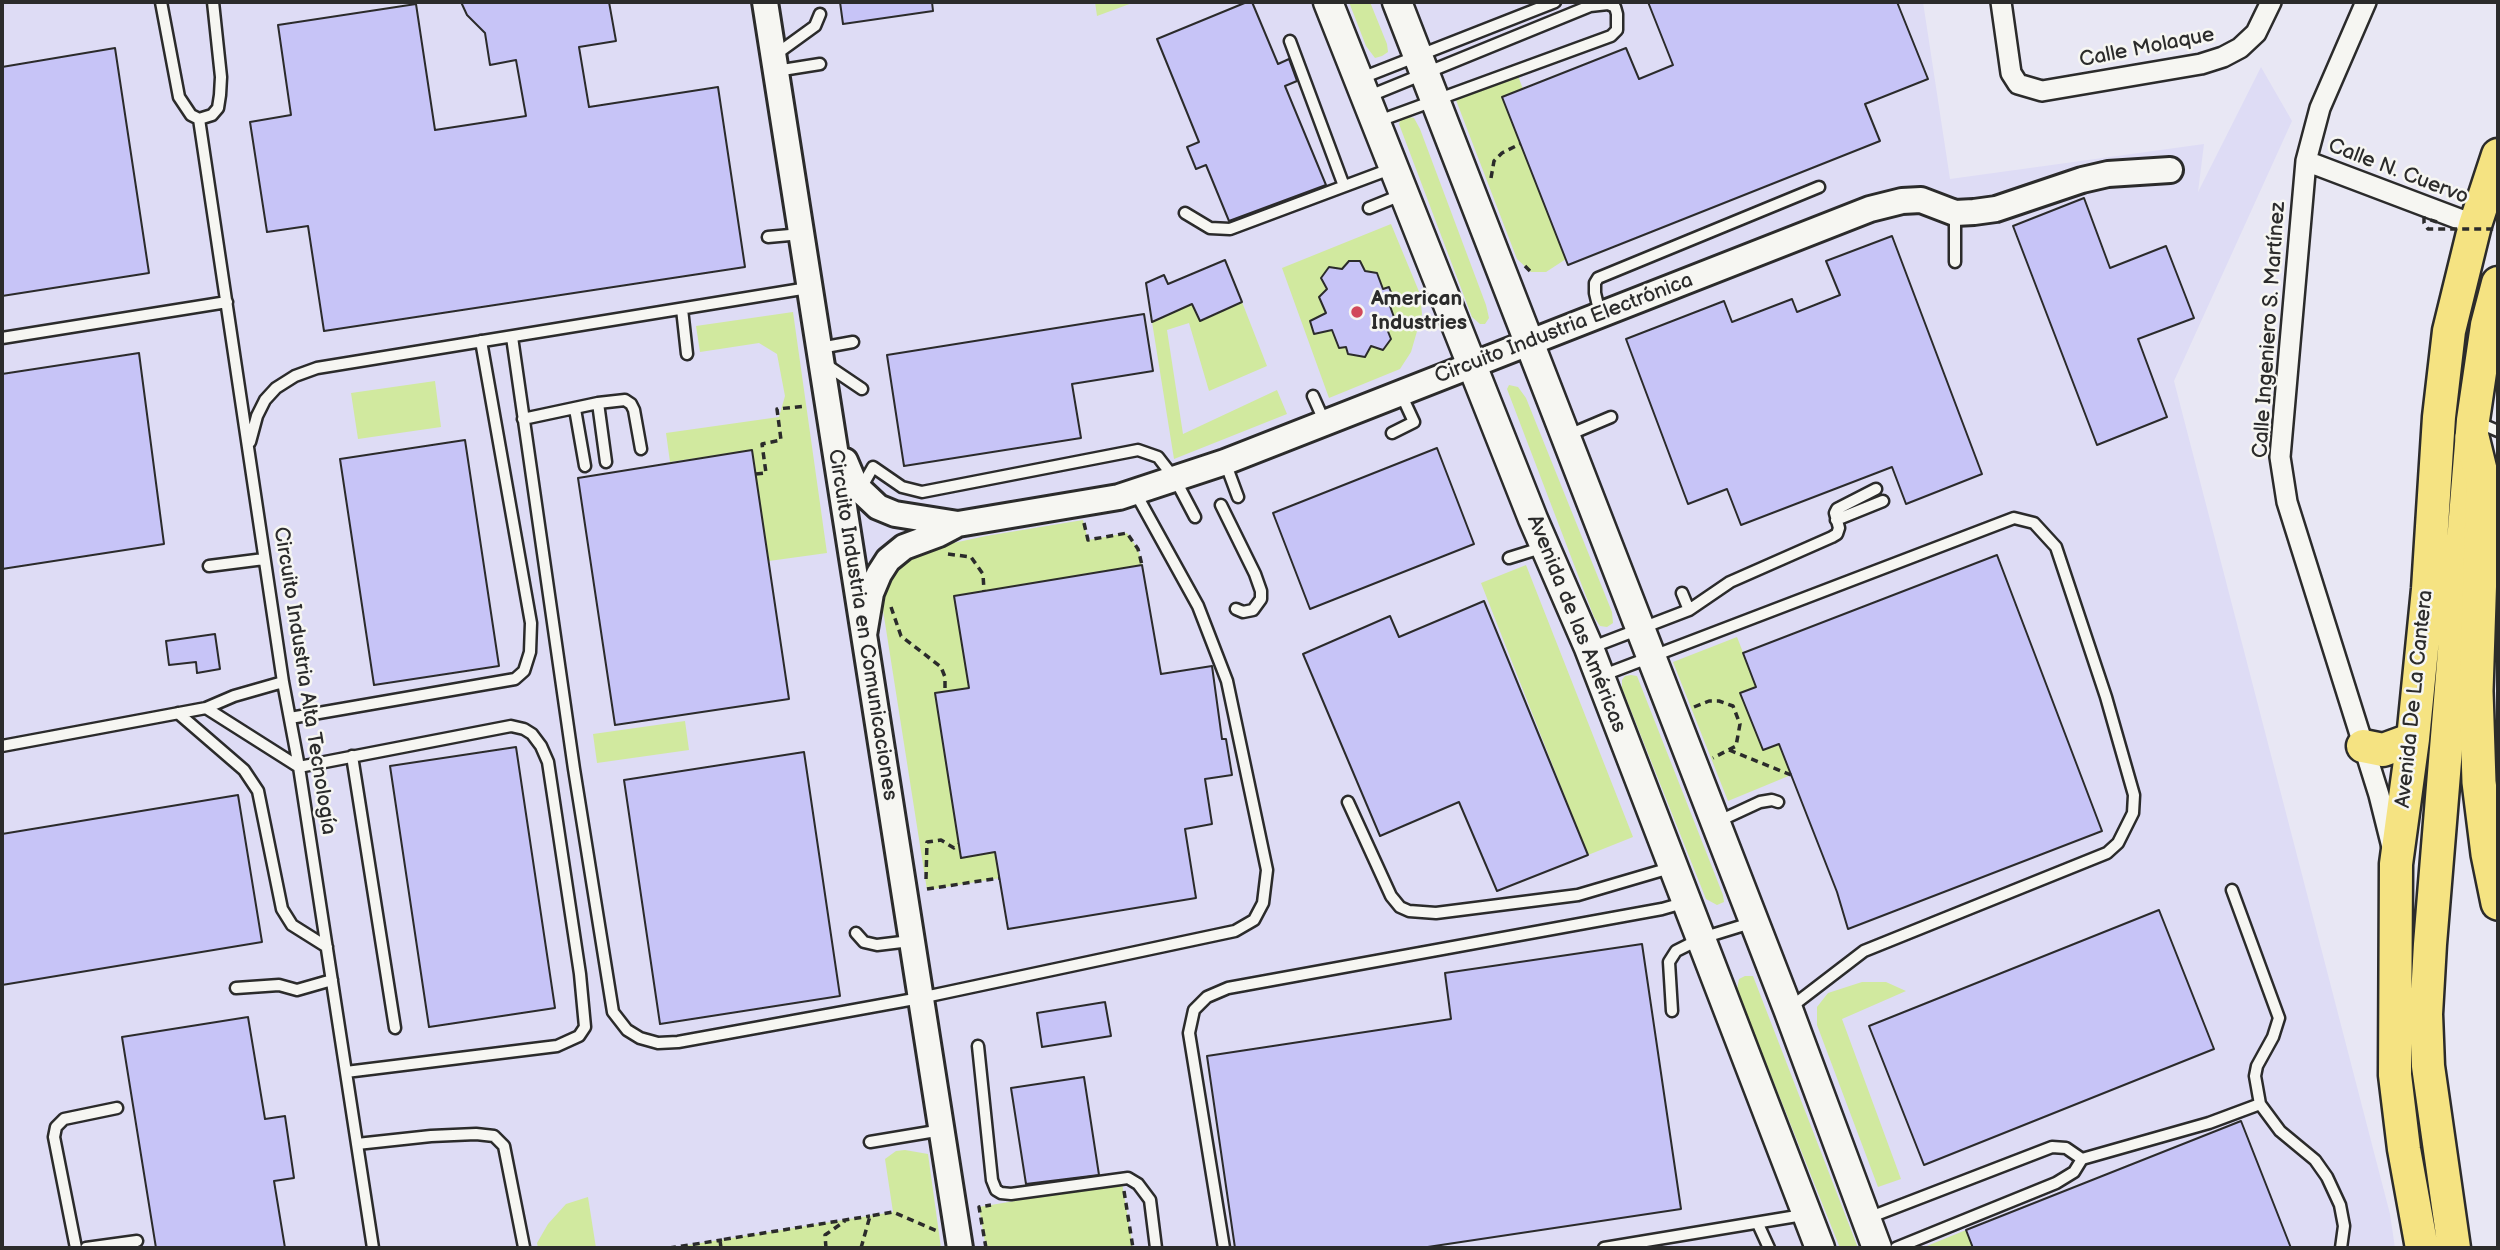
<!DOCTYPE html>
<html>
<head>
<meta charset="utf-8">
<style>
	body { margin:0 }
	#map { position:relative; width:2500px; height:1250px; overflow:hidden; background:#e8e7f4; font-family:"Balsamiq Sans",sans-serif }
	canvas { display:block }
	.frame { position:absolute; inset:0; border:4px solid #2b2b2b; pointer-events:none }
</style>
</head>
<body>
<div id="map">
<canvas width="2500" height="1250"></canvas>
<div class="frame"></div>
</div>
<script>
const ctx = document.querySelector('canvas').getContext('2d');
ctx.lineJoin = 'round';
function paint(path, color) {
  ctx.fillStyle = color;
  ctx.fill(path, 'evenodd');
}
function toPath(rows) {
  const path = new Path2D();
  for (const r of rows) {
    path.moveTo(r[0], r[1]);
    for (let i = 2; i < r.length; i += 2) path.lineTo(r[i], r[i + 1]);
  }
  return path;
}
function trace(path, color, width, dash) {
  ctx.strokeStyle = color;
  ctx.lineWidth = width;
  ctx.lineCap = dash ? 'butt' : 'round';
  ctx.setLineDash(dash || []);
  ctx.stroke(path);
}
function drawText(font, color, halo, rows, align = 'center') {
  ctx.font = font + ' "Balsamiq Sans",sans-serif';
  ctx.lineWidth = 5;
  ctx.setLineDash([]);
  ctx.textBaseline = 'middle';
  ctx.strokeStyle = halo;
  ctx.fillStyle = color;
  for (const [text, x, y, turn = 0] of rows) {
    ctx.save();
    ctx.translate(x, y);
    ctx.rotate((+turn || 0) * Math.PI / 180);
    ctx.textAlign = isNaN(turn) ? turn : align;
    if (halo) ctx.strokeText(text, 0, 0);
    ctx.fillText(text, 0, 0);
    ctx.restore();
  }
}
paint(toPath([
	[2,2,1923,2,1950,179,2204,144,2198,192,2261,67,2292,121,2174,381,2390,1214,2395,1248,2,1248]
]), '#dedcf5');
paint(toPath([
	[1095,2,1135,2,1097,16],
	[1349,2,1370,2,1387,44,1388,52,1382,56,1375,58,1366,46],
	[1518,76,1523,89,1502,98,1566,259,1546,272,1531,272,1517,259,1456,100],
	[1405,116,1414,118,1420,129,1486,305,1489,318,1485,324,1480,324,1472,317,1399,124,1401,119],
	[1391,224,1420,294,1422,314,1411,352,1400,369,1329,398,1282,268],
	[1242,302,1267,366,1209,391,1189,323,1167,330,1183,434,1277,390,1287,414,1174,459,1152,322,1192,304],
	[793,312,827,553,769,561,752,450,670,462,666,433,779,417,785,396,777,354,759,343,700,352,696,326],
	[435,381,441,427,358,439,351,393],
	[1509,385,1518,387,1526,398,1612,612,1613,623,1607,627,1600,626,1594,617,1507,389],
	[1083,520,1088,540,1127,533,1138,549,1142,565,954,596,969,688,936,693,995,852,1000,878,927,890,883,610,885,592,892,572,908,557,925,549,986,536],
	[1526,565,1633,837,1588,855,1481,583],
	[1737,637,1791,775,1728,801,1673,662],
	[1631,675,1637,676,1723,895,1724,902,1717,905,1706,899,1622,688,1622,680,1625,676],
	[685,721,689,750,597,763,593,734],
	[1745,976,1753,976,1858,1248,1840,1248,1737,990,1739,979],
	[1862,982,1886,982,1906,991,1842,1019,1901,1179,1878,1187,1817,1025,1817,1007,1828,993],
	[905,1150,928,1154,941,1248,670,1248,893,1212,885,1159,896,1151],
	[1122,1183,1133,1248,986,1248,979,1207],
	[588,1197,596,1248,538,1248,537,1243,548,1224,566,1204],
	[1966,1230,1973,1248,1922,1248]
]), '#d1e99f');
const building = toPath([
	[461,2,609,2,616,41,579,47,589,107,718,87,745,267,324,331,308,226,267,232,250,122,291,115,278,25,416,4,435,130,526,116,516,60,490,65,485,33,467,15,461,2],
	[840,2,932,2,933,11,843,24,840,2],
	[1247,2,1252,2,1278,64,1289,59,1297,81,1285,86,1326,185,1229,221,1206,165,1196,169,1187,147,1199,142,1157,39,1247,2],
	[1648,2,1897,2,1928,79,1865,104,1880,141,1568,265,1502,97,1626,48,1639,79,1673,65,1648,2],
	[115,48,149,273,2,296,2,67,115,48],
	[2084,198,2110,268,2166,246,2194,318,2138,339,2167,417,2097,445,2013,226,2084,198],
	[1892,236,1982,474,1906,504,1892,467,1741,525,1727,489,1688,504,1626,339,1724,301,1732,322,1792,299,1797,312,1840,295,1826,261,1892,236],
	[1225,260,1242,302,1200,321,1192,304,1152,322,1146,283,1164,275,1168,284,1225,260],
	[1349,261,1360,261,1365,271,1377,273,1383,289,1389,287,1395,303,1390,306,1395,320,1387,329,1391,339,1383,350,1371,346,1365,357,1348,354,1346,347,1339,348,1332,330,1314,334,1310,321,1326,313,1319,297,1327,289,1321,278,1329,267,1342,269,1349,261],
	[1144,314,1153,371,1072,384,1081,438,904,466,887,355,1144,314],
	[139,353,164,544,2,569,2,374,139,353],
	[465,440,499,666,374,685,340,459,465,440],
	[1437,448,1474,544,1310,609,1273,513,1437,448],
	[752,450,789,699,615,725,578,478,752,450],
	[1997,555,2102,831,1848,929,1837,892,1779,744,1763,750,1740,693,1756,687,1743,653,1997,555],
	[1142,565,1161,674,1212,666,1222,739,1226,739,1232,775,1205,779,1212,824,1185,829,1196,898,1008,929,995,852,961,858,935,693,969,688,954,596,1142,565],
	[1484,601,1588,855,1497,891,1459,802,1380,836,1303,654,1390,616,1399,637,1484,601],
	[215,634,220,669,197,673,196,662,169,665,166,641,215,634],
	[516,747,555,1008,429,1027,390,766,516,747],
	[804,752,840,996,660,1024,624,780,804,752],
	[238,795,262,942,2,985,2,834,238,795],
	[2159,910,2214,1049,1924,1165,1869,1026,2159,910],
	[1642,944,1681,1209,1421,1248,1235,1248,1207,1056,1451,1019,1445,973,1642,944],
	[1105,1002,1111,1036,1042,1047,1037,1013,1105,1002],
	[248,1017,265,1119,285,1116,294,1178,274,1181,285,1248,156,1248,122,1037,248,1017],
	[1084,1077,1099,1175,1026,1184,1011,1088,1084,1077],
	[2241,1121,2291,1248,1973,1248,1966,1230,2241,1121]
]);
paint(building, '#c7c4f7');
trace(building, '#2b2b2b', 2);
const service = toPath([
	[161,2,179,97,191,115,199,119,212,115,218,108,220,95,221,77,213,2],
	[1290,41,1344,186],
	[775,55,815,26,820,14],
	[776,71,820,64],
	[1359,79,1555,2],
	[1367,97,1590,6,1608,4,1615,7,1617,14,1617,30,1611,36,1376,122],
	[199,119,283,682,299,767,373,1248],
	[1369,208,1401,195],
	[1185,213,1210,228,1230,229,1393,168],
	[1955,213,1955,262],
	[768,237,801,234],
	[682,309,687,354],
	[1600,314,1595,293,1595,283,1598,278,1819,187],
	[512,337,574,769,613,1012,627,1030,640,1038,658,1043,678,1042,920,998,1235,931,1254,920,1263,903,1267,870,1227,681,1198,606,1135,492],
	[2,338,227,302],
	[820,348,853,342],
	[825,364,862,389],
	[1313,396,1325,423],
	[598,403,606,462],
	[575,409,585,466],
	[523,419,598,403,625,400,631,404,634,410,641,449],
	[2477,422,2498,431],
	[1392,433,1414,422,1401,394],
	[1566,436,1611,417],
	[250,442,257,416,265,400,276,388,295,376,317,368,808,288],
	[1225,462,1238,497],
	[860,490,873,467,902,487,922,492,1138,450,1158,457,1175,479,1195,517],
	[1221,505,1255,574,1261,591,1261,599,1253,610,1243,612,1236,609],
	[1836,520,1883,501],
	[1509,558,1541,548],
	[209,566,264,559],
	[1682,593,1689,610],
	[1590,648,1689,610,1730,582,1832,537,1837,534,1839,528,1835,513,1837,509,1876,489],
	[1601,676,2014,518,2034,523,2056,547,2106,697,2134,795,2133,813,2118,843,2107,853,1864,951,1791,1007],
	[206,708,299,767,511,726,524,729,532,734,541,746,548,762,580,974,585,1027,579,1036,557,1046,346,1072],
	[178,713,244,770,258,791,282,909,292,925,327,947],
	[290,718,515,679,524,671,530,652,531,623,481,341],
	[2,746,206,708,234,696,283,682],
	[352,756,395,1028],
	[1348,802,1391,896,1400,907,1409,911,1436,913,1578,895,1670,868],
	[1719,821,1760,802,1772,800,1778,802],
	[2232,890,2279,1018,2273,1037,2257,1066,2255,1076,2260,1104,2280,1131,2315,1160,2327,1177,2340,1205,2344,1226,2341,1248],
	[856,933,864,942,877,945,910,941],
	[236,988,279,985,297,990,332,980],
	[1672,1011,1669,962,1676,951,1702,938,1754,922],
	[978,1046,992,1180,996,1190,1001,1193,1011,1194,1128,1178,1138,1184,1150,1200,1156,1248],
	[870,1142,942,1130],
	[357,1144,431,1136,476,1134,494,1136,504,1146,524,1247],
	[1868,1218,2052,1147,2066,1148,2082,1159],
	[1758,1224,1769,1248],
	[76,1248,54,1137,56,1127,64,1119,117,1108],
	[86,1248,137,1241],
	[1224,1248,1189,1033,1194,1010,1207,997,1228,988,1662,909,1683,903],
	[1604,1248,1803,1215],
	[1896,1248,2056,1183,2074,1172,2082,1159,2209,1123,2260,1104]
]);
const minor = toPath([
	[2001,2,2011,73,2018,84,2042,91,2201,64,2223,57,2240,48,2256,33,2271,2],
	[2366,2,2320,108,2306,161,2280,457,2287,502,2379,795,2392,847],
	[2306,161,2475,225]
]);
const tertiary = toPath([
	[765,2,960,1248],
	[845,461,853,480,860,490,878,507,895,514,958,524],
	[864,635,871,593,879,574,888,560,904,547,939,534,958,524,1119,497,1225,462,1870,209,1902,201,1921,200,1955,213,1974,212,1996,209,2082,180,2108,174,2170,170]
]);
const secondary = toPath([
	[1328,2,1533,519,1589,648,1820,1248],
	[1397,2,1788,1009,1877,1248]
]);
const primary = toPath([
	[2363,746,2383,750,2413,739],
	[2422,1248,2404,1149,2395,1075,2396,864,2413,739,2428,589,2439,417,2449,331,2475,225,2498,155],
	[2454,1248,2428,1066,2426,1014,2430,944,2473,420,2487,325,2498,283]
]);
const trunk = toPath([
	[2472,437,2483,482,2476,691,2479,782,2488,854,2498,903]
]);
trace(service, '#2b2b2b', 15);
trace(minor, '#2b2b2b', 24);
trace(tertiary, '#2b2b2b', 30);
trace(secondary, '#2b2b2b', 33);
trace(primary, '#2b2b2b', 37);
trace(trunk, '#2b2b2b', 38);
trace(toPath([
	[1491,178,1494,161,1502,153,1520,144],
	[1525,266,1531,272],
	[756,474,766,473,762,444,781,440,777,409,806,406],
	[1084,523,1088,540,1127,533,1138,549,1142,565],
	[948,554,971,557,983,574,984,591],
	[891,607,901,636,941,667,945,677,945,692],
	[1694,707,1709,701,1719,701,1733,706,1740,724,1736,746,1713,758],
	[1729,750,1791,775],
	[926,879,927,842,941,840,954,848,959,844],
	[927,889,1000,878],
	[1124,1191,1133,1248],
	[669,1248,722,1240],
	[721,1248,720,1240,870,1216],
	[826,1248,825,1235,845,1221],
	[861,1248,870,1216,893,1212,937,1231],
	[986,1248,979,1207,991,1205]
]), '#2b2b2b', 3.5, [7, 5]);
trace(service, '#f6f6f2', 10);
trace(minor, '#f6f6f2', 19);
trace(tertiary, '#f6f6f2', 24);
trace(secondary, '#f6f6f2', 28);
trace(primary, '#f5e382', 32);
trace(trunk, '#f5e382', 33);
trace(toPath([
	[2437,222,2424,218,2424,223,2428,229,2498,229]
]), '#2b2b2b', 3.5, [7, 5]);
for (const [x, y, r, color] of [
	[1357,312,7,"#d1495b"]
]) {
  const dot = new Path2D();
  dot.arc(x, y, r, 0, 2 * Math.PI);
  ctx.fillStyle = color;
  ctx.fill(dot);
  trace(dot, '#f6f6f2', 2.5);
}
drawText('21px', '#2b2b2b', '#f6f6f2', [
	["Calle Molaque",2147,48,-11],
	["Calle N. Cuervo",2398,172,21],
	["Circuito Industria Electrónica",1564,329,-21],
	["Calle Ingeniero S. Martínez",2270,330,-86],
	["Avenida de las Américas",1576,624,68],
	["Circuito Industria en Comunicaciones",862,625,81],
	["Circuito Industria Alta Tecnología",304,681,81],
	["Avenida De La Cantera",2415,699,-84]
]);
drawText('bold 21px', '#2b2b2b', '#f6f6f2', [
	["American",1371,300],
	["Industries",1371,324]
], 'left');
</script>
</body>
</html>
